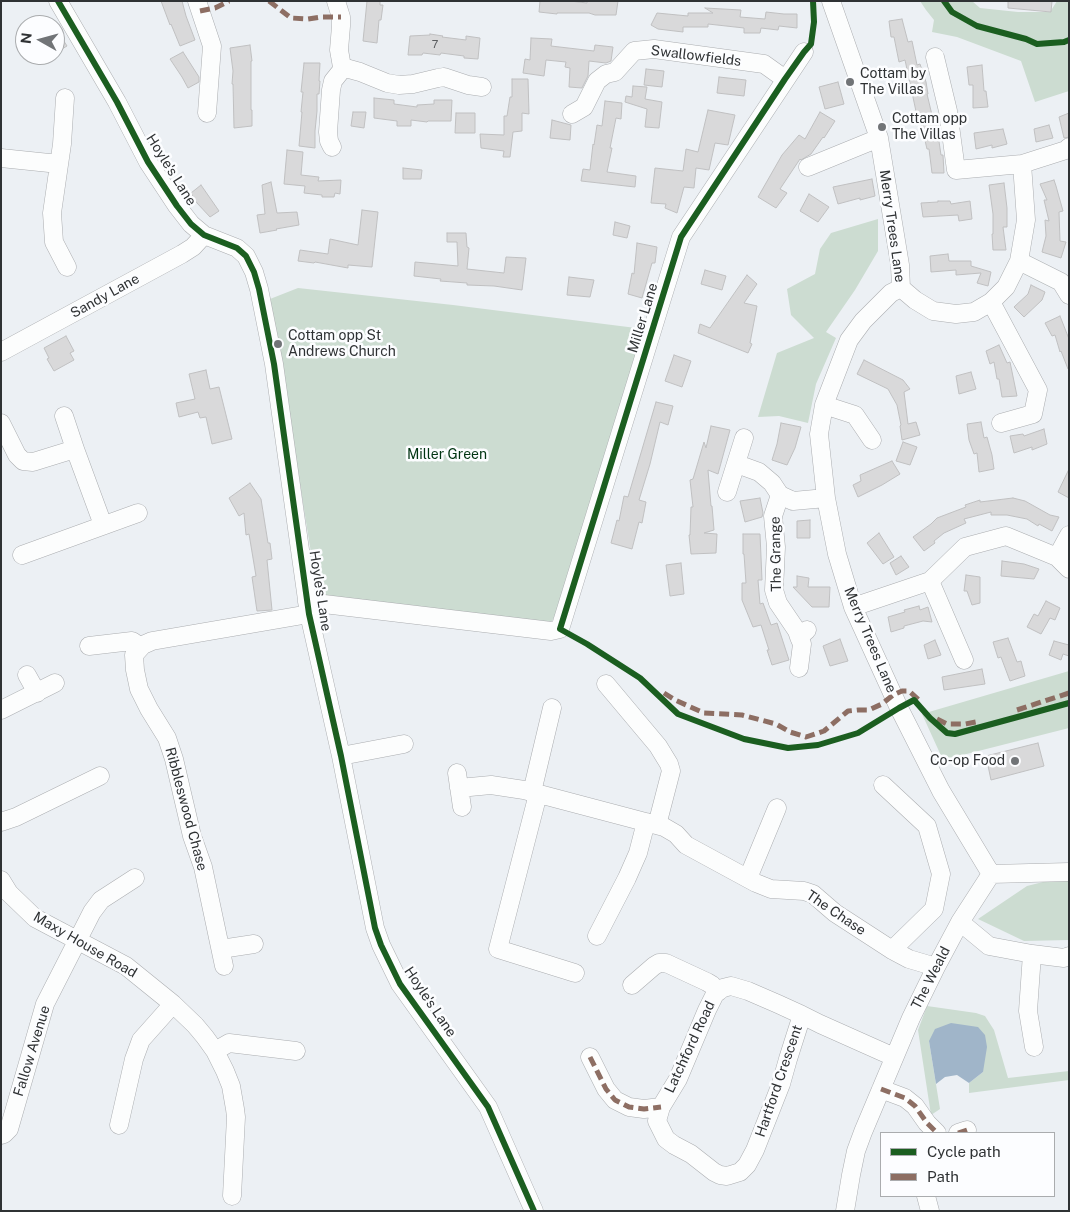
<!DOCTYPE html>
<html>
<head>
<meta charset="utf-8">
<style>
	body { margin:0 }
	#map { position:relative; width:1070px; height:1212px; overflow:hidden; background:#ecf0f4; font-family:"Public Sans",sans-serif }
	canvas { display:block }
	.frame { position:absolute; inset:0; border:2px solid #2f3234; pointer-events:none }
	.legend { position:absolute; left:880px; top:1132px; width:175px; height:65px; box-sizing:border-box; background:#fcfdff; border:1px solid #aaacae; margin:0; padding:6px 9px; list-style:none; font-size:15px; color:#2f3234 }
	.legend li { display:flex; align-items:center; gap:10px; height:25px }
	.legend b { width:25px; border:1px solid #aaacae }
	.north { position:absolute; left:15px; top:15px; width:50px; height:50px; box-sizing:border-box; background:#fcfdff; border:1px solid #aaacae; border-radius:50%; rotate:277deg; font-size:14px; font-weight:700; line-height:20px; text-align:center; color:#2f3234 }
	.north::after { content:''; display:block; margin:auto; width:18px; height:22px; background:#717477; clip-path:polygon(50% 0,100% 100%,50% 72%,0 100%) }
</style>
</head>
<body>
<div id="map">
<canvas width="1070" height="1212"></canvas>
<div class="frame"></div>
<ul class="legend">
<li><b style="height:6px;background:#1b5e20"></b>Cycle path</li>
<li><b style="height:6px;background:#8d6e63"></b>Path</li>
</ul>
<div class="north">N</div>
</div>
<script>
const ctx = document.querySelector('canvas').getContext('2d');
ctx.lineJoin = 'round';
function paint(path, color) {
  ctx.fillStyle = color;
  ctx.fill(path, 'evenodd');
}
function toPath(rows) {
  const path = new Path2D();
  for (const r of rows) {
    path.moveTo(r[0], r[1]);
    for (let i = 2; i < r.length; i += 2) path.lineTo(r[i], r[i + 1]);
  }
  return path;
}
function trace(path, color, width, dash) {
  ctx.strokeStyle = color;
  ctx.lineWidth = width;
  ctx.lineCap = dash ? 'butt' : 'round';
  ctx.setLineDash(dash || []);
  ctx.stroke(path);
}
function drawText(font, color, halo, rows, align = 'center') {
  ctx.font = font + ' "Public Sans",sans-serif';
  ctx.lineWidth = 5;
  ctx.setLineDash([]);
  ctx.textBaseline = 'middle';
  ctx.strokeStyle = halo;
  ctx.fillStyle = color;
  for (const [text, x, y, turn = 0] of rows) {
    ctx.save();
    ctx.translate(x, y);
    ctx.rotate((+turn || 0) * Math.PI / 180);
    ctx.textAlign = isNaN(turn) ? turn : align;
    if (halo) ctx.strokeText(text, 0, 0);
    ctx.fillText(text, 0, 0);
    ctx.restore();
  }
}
paint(toPath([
	[920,1,972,1,980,8,1018,12,1050,12,1057,1,1069,1,1069,91,1035,102,1021,61,957,37,932,32,934,20,926,10],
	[878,219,878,251,855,290,826,332,836,338,816,384,808,423,779,416,758,417,777,353,814,338,791,315,787,289,815,274,820,249,831,233],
	[298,288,453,305,644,329,557,613,550,624,318,596,270,299],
	[1069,671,1069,728,943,760,922,714],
	[1069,879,1069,940,1024,941,978,919,1027,886,1051,880],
	[927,1006,976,1013,985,1016,994,1030,1008,1078,1069,1071,1069,1080,969,1093,969,1083,983,1072,929,1041,940,1109,931,1115,918,1030]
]), '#ccdcd1');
paint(toPath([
	[951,1023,978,1027,985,1035,987,1047,983,1072,969,1083,957,1075,945,1077,936,1084,929,1041,935,1029]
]), '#a0b5c9');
const building = toPath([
	[161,1,182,1,186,16,195,40,180,46,171,24,170,25,161,1],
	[367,1,380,1,380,5,383,5,381,20,379,20,377,43,363,41,367,1],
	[540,1,570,1,587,3,587,1,618,1,616,15,595,15,589,13,557,13,557,14,539,12,540,1],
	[1008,1,1052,1,1051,12,1008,8,1008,1],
	[705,8,741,10,740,17,765,19,766,12,784,14,797,14,797,28,779,26,778,30,761,28,760,33,744,33,744,28,708,24,708,27,683,27,683,32,658,29,651,25,657,13,688,16,688,13,713,13,705,8],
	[902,19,908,42,912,41,917,65,920,64,926,82,928,94,927,94,932,115,935,114,939,127,937,128,941,155,943,155,944,173,932,173,929,149,927,149,919,115,917,116,905,60,899,62,894,37,891,37,889,21,902,19],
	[55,27,67,46,55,53,55,27],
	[430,34,443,36,442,37,466,40,466,36,480,38,478,59,464,58,464,56,441,53,440,55,423,53,422,55,408,55,410,36,430,35,430,34],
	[531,38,552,39,551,46,594,51,595,45,613,47,611,61,606,63,589,61,588,76,582,88,569,87,570,68,565,67,566,62,546,60,544,76,523,73,525,59,530,60,531,38],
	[250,45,252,61,251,61,251,110,252,110,252,126,234,128,233,84,232,84,233,71,230,48,250,45],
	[183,52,199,77,199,82,188,88,182,77,170,59,183,52],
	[304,63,320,63,319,81,320,81,319,94,317,94,317,111,315,131,315,148,299,146,302,112,301,112,303,92,301,92,304,63],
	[982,65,984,91,986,91,988,107,973,108,973,85,969,85,967,67,982,65],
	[646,69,664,71,662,87,644,85,646,69],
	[719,77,746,80,744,96,717,93,719,77],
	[512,79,528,79,529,114,522,113,522,131,513,132,510,157,503,157,504,151,481,148,480,134,504,135,504,116,507,116,510,97,512,97,512,79],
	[838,82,844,104,825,109,819,87,838,82],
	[633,86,647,87,645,99,662,102,659,128,645,127,647,109,625,102,626,96,632,97,633,86],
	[374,98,394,100,394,104,417,107,417,105,434,104,434,100,452,100,451,121,428,121,427,122,411,120,411,126,397,126,397,121,374,118,374,98],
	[605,101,622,103,621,119,616,118,610,148,612,148,607,172,636,176,635,187,581,181,583,169,590,170,593,144,594,145,597,125,602,126,605,101],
	[708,110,735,115,728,145,715,143,709,170,696,168,694,188,684,187,677,213,665,208,666,204,651,203,655,168,683,171,686,149,698,152,708,110],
	[353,112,366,112,364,128,351,126,353,112],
	[820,112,835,121,824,138,823,137,811,154,801,160,800,159,780,189,787,193,776,208,758,197,782,155,799,135,805,139,820,112],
	[456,113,475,113,475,133,455,133,456,113],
	[1069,113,1069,137,1064,138,1059,117,1069,113],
	[552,120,571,125,570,140,550,138,552,120],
	[1049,125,1053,138,1036,142,1034,129,1049,125],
	[1003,129,1007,144,992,148,992,145,976,149,974,133,1003,129],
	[287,150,303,152,301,175,319,177,318,181,341,180,340,194,335,193,334,197,322,197,322,195,304,193,305,186,284,184,287,150],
	[403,168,422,170,421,179,403,179,403,168],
	[872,179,875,196,860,200,860,198,838,204,833,187,872,179],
	[1054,180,1056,186,1063,211,1059,212,1060,241,1066,242,1061,258,1042,252,1046,236,1045,220,1049,221,1044,200,1047,200,1040,184,1054,180],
	[271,182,277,213,297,212,299,225,276,229,277,230,260,233,257,215,265,214,262,185,271,182],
	[1004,183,1007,208,1007,227,1003,227,1006,250,993,250,992,234,993,234,993,214,989,185,1004,183],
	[201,185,219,211,210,217,197,203,191,193,201,185],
	[809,194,829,207,818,222,800,211,809,194],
	[938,201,950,201,951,204,970,201,972,219,959,221,958,215,923,217,921,203,938,202,938,201],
	[362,210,378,212,372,267,348,265,348,268,315,262,314,263,298,261,300,250,328,254,330,239,358,245,362,210],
	[615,222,630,226,627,238,613,235,615,222],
	[447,233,466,233,467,247,469,248,467,269,504,273,506,257,526,258,522,290,494,286,467,285,467,283,440,281,441,279,414,276,415,262,458,266,457,242,447,242,447,233],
	[637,243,657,247,655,263,652,263,642,298,628,294,632,273,634,274,637,243],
	[948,254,949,261,971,261,971,266,991,272,988,286,977,283,981,273,956,275,956,270,931,272,930,256,948,254],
	[705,270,726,276,722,290,701,284,705,270],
	[747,275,757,284,744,303,757,306,750,343,752,344,748,353,698,333,700,324,710,328,747,275],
	[569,277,594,280,590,297,567,295,569,277],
	[1031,285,1045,292,1042,300,1024,317,1014,307,1028,294,1031,285],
	[1060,316,1069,339,1069,369,1068,369,1061,351,1060,352,1055,335,1052,336,1045,323,1060,316],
	[66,336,74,351,70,353,74,360,54,371,47,359,49,358,44,348,66,336],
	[999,345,1007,363,1010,362,1017,396,1002,397,999,379,997,379,994,362,990,364,986,351,999,345],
	[674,355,691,361,682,387,665,381,674,355],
	[864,360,903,380,910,389,904,392,908,424,916,422,920,435,902,440,900,426,901,425,897,405,888,389,857,374,864,360],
	[206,370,210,389,219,387,232,439,212,444,206,417,200,418,198,412,179,417,176,403,195,399,189,374,206,370],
	[971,372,976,389,959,394,956,376,971,372],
	[656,402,673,406,668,425,660,422,650,464,639,500,646,502,642,523,639,522,632,549,611,543,617,520,619,521,624,496,628,497,656,402],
	[981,422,984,438,987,437,992,455,994,469,979,472,977,453,974,454,969,440,967,424,981,422],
	[781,423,801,427,795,448,787,465,772,460,777,444,781,423],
	[711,426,730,430,718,474,708,470,711,506,712,506,714,530,704,533,717,534,716,553,691,554,689,535,690,535,691,507,693,507,690,480,693,479,704,442,706,448,711,426],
	[1044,429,1047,444,1032,450,1032,447,1014,453,1010,436,1023,434,1024,436,1044,429],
	[903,442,917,447,910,465,896,461,903,442],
	[892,461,900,474,882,485,858,497,853,485,861,481,860,475,892,461],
	[1069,469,1069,498,1058,492,1069,469],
	[250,483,261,499,268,543,270,543,272,559,267,560,272,610,257,611,252,577,256,576,249,534,246,535,244,513,239,516,229,498,250,483],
	[760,498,763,513,762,517,745,522,740,501,760,498],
	[1013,498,1025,501,1050,515,1059,517,1052,531,1039,524,1038,526,1027,519,1007,515,991,515,991,512,964,519,966,523,944,533,934,541,935,543,924,551,913,537,931,524,937,518,966,507,965,505,980,500,980,502,1013,498],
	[810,520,810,538,797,538,797,521,810,520],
	[879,533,894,557,883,564,867,543,879,533],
	[743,534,760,534,762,580,758,580,760,604,763,603,771,625,777,623,789,660,772,665,767,650,769,650,761,625,753,627,742,600,742,583,746,583,744,554,743,554,743,534],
	[901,556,909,567,896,575,890,563,901,556],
	[1002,561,1024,564,1039,569,1034,579,1001,576,1002,561],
	[681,563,684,594,670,596,666,565,681,563],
	[966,575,980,577,980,603,972,605,967,591,964,591,966,575],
	[797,576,809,578,808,587,830,587,829,607,812,607,793,587,797,587,797,576],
	[1046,601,1060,608,1055,620,1050,618,1041,634,1027,627,1034,614,1038,616,1046,601],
	[919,606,920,610,928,607,932,622,923,621,904,626,904,628,891,632,888,617,905,612,904,610,919,606],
	[1008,638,1017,662,1021,661,1025,676,1010,681,1001,657,998,658,993,642,1008,638],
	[840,639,848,661,830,666,823,646,840,639],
	[935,640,941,655,928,659,924,645,935,640],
	[1054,641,1069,645,1069,656,1063,654,1061,660,1049,655,1054,641],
	[982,669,985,684,944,690,942,677,982,669],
	[1038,743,1044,766,991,780,986,756,1038,743]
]);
paint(building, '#d9d9da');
trace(building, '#c0c0c1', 1);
const minor = toPath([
	[58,1,117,102,148,162,177,206,191,224,204,235,237,248,246,256,254,272,259,289,274,364,309,614,341,756,375,928,381,945,400,984,488,1107,534,1211],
	[197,1,212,46,207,113],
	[831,1,879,138,900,265,901,288,891,293,863,321,849,340,824,405,819,434,826,498,837,554,853,607,899,708,941,791,991,874],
	[935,57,948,111,956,170,1022,164],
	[342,67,360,72,387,83,399,85,413,84,438,78,444,77,468,85,482,87],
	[65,98,62,144,52,213,54,242,67,267],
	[572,114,584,107,597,81,606,74,615,72,634,51,654,49,764,64,785,79],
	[332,147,329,141,328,132,331,90,333,81,341,71,342,67,339,50,341,26,341,17,336,1],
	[1,158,59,164],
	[808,167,879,138],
	[1019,261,1061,282,1069,295],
	[901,288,915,300,933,311,956,314,974,312,991,302,1006,287,1019,261,1026,220,1022,164,1066,150,1069,147],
	[991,302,1038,390,1033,414,1001,423],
	[1,352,182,254,193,247,204,235],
	[824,405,855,415,872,440],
	[64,416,75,449,103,525],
	[1,423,17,455,23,461,33,462,75,449],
	[737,464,759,472,772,483,780,495,773,516,776,547,774,590,778,603,797,631,799,637],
	[727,492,744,438],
	[780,495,793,501,826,498],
	[22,555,138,513],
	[1057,557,1069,535],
	[930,581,964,660],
	[307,602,551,631,560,629,681,237,804,52],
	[853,607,930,581,965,547,1006,536,1057,557,1069,569],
	[89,646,132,641,141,647],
	[799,668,802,644,799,637,807,630],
	[27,675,37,693],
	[606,684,658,746,669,764,671,771,657,825],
	[1,710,55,683],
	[341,756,404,744],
	[457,773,462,807],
	[883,785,927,826,941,874,934,909,892,950],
	[459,788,491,785,524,790,664,827,676,834,686,845,756,883,771,889,804,891,813,894,835,913,892,950,909,959,936,967],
	[532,792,552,708],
	[538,794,498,949,575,973],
	[1,822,16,817,100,776],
	[991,874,1069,872],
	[748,878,777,808],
	[1,880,9,893,35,918,126,966,173,1004,195,1025,205,1037,215,1051,225,1071,231,1086,235,1109,236,1117,232,1196],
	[960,922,989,946,1032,954,1064,958,1069,956],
	[597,936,627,878,638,853,646,822],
	[221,949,254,944],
	[1032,954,1028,1011,1034,1047],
	[224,966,203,867,192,836,174,759,167,738,149,709,139,689,135,670,134,655,143,645,152,641,309,614],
	[632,985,654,966,659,963,666,963,707,982,712,985,718,992],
	[802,1015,788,1059,781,1084,755,1150,747,1165,740,1172,727,1176,720,1175,714,1172,691,1154,674,1145,666,1139,657,1121,661,1107,678,1079,707,1010,715,994,723,988,731,986,748,991,778,1004,802,1015,820,1024,894,1057],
	[215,1051,229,1043,296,1051],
	[590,1057,606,1089,615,1100,629,1107,644,1109,661,1107],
	[881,1089,905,1098,915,1106,927,1123,937,1133],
	[119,1125,134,1059,141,1040,173,1004],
	[958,1133,967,1130],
	[1,1135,4,1134,9,1129,45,1004,92,912,101,900,135,878],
	[926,1196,930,1211],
	[845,1211,851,1175,856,1151,863,1132,911,1018,936,967,960,922,991,874]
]);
trace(minor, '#abadb0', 19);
trace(minor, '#fcfdfd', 18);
trace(toPath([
	[269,1,291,18,308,19,321,17,341,17],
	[200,11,215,8,229,1],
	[664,693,675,700,704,713,742,715,776,724,790,732,806,737,824,731,848,711,858,710,869,710,882,704,893,695,902,691,909,691,920,701],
	[1017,710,1069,693],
	[937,719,947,724,965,724,976,722],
	[590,1057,606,1089,615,1100,629,1107,644,1109,661,1107],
	[881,1089,905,1098,915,1106,927,1123,937,1133],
	[958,1133,967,1130]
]), '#8d6e63', 5, [10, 5]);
trace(toPath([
	[58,1,117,102,148,162,177,206,191,224,204,235,237,248,246,256,254,272,259,289,274,364,309,614,341,756,375,928,381,945,400,984,488,1107,534,1211],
	[813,1,814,22,811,44,804,52,785,79,681,237,560,629,587,644,640,678,678,714,744,739,788,748,818,745,858,733,899,708,914,700,930,718,947,733,955,734,1069,703],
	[944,1,952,12,977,26,1026,39,1037,44,1064,42,1069,40]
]), '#1b5e20', 6);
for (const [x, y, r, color] of [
	[850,82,5,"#717477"],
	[882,127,5,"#717477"],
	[278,344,5,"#717477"],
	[1015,761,5,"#717477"]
]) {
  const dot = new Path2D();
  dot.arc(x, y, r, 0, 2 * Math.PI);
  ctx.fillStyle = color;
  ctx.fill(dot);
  trace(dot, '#fcfdff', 2);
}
drawText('11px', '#5a5c5e', null, [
	["7",435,45]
]);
drawText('14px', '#2f3234', '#fcfdff', [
	["Swallowfields",696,56,7],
	["Hoyle's Lane",171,170,58],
	["Merry Trees Lane",892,226,82],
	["Sandy Lane",105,296,-29],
	["Miller Lane",643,318,-73],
	["The Grange",776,554,-91],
	["Hoyle's Lane",320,591,81],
	["Merry Trees Lane",870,640,67],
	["Ribbleswood Chase",186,809,75],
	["The Chase",836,913,34],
	["Maxy House Road",85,945,30],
	["The Weald",931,978,-63],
	["Hoyle's Lane",430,1002,56],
	["Latchford Road",690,1047,-65],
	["Fallow Avenue",32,1051,-73],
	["Hartford Crescent",779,1081,-71]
]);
drawText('14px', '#2f3234', '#fcfdff', [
	["Cottam by",860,74],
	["The Villas",860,90],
	["Cottam opp",892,119],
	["The Villas",892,135],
	["Cottam opp St",288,336],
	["Andrews Church",288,352],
	["Co-op Food",1005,761,"right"]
], 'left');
drawText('14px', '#003512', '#fcfdff', [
	["Miller Green",447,455]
]);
</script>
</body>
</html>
